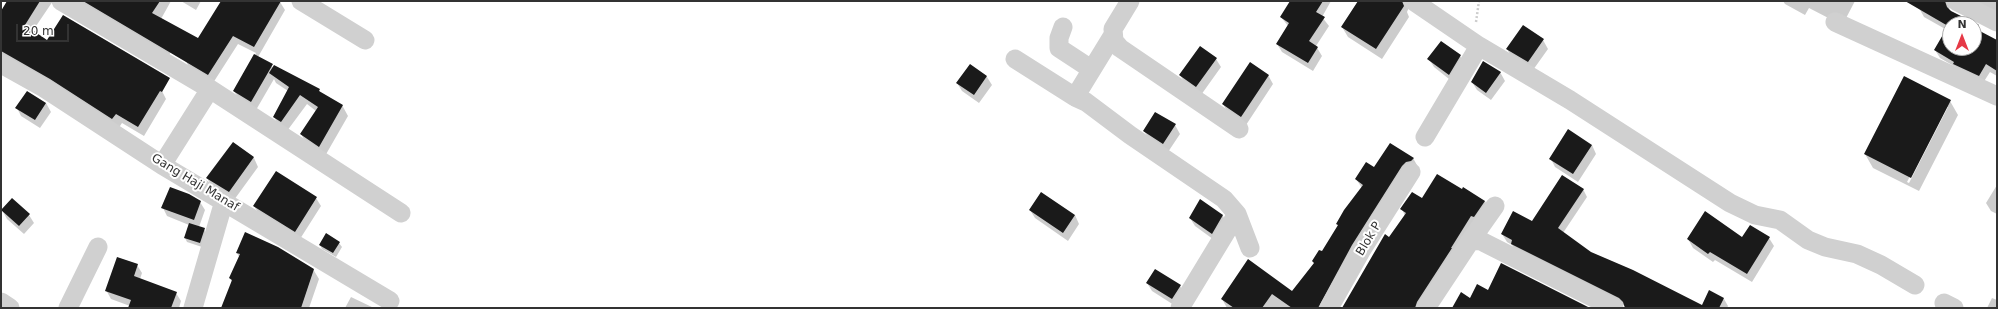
<!DOCTYPE html>
<html>
<head>
<meta charset="utf-8">
<style>
	body { margin:0 }
	#map { position:relative; width:1998px; height:309px; overflow:hidden; background:#fff; font-family:"DejaVu Sans",sans-serif }
	canvas { display:block }
	.frame { position:absolute; inset:0; border:2px solid #333; pointer-events:none }
	.north { position:absolute; left:1942px; top:16px; width:40px; height:40px; box-sizing:border-box; background:#fff; border:1px solid #adadad; border-radius:50%; rotate:0deg; font-size:11px; font-weight:700; line-height:16px; text-align:center; color:#333 }
	.north::after { content:''; display:block; margin:auto; width:14px; height:18px; background:#e63946; clip-path:polygon(50% 0,100% 100%,50% 72%,0 100%) }
	.scale { position:absolute; left:16px; top:24px; width:53px; height:18px; box-sizing:border-box; border:2px solid #333; border-top:0; padding-left:5px; font-size:12px; line-height:14px; white-space:nowrap; color:#333; -webkit-text-stroke:3px #fff; paint-order:stroke }
</style>
</head>
<body>
<div id="map">
<canvas width="1998" height="309"></canvas>
<div class="frame"></div>
<div class="north">N</div>
<div class="scale">20 m</div>
</div>
<script>
const ctx = document.querySelector('canvas').getContext('2d');
ctx.lineJoin = 'round';
function paint(path, color) {
  ctx.fillStyle = color;
  ctx.fill(path, 'evenodd');
}
function toPath(rows) {
  const path = new Path2D();
  for (const r of rows) {
    path.moveTo(r[0], r[1]);
    for (let i = 2; i < r.length; i += 2) path.lineTo(r[i], r[i + 1]);
  }
  return path;
}
function trace(path, color, width, dash) {
  ctx.strokeStyle = color;
  ctx.lineWidth = width;
  ctx.lineCap = dash ? 'butt' : 'round';
  ctx.setLineDash(dash || []);
  ctx.stroke(path);
}
function drawText(font, color, halo, rows, align = 'center') {
  ctx.font = font + ' "DejaVu Sans",sans-serif';
  ctx.lineWidth = 4;
  ctx.setLineDash([]);
  ctx.textBaseline = 'middle';
  ctx.strokeStyle = halo;
  ctx.fillStyle = color;
  for (const [text, x, y, turn = 0] of rows) {
    ctx.save();
    ctx.translate(x, y);
    ctx.rotate((+turn || 0) * Math.PI / 180);
    ctx.textAlign = isNaN(turn) ? turn : align;
    if (halo) ctx.strokeText(text, 0, 0);
    ctx.fillText(text, 0, 0);
    ctx.restore();
  }
}
paint(toPath([
	[8,1,53,1,32,32,47,41,161,89,166,99,144,136,122,123,118,129,1,56,1,11],
	[72,1,171,1,161,19,180,36,168,57],
	[181,1,201,1,196,10],
	[222,1,280,2,285,10,258,57,274,68,319,90,321,94,342,105,348,116,325,156,307,145,301,134,316,111,307,104,287,131,280,127,274,117,288,91,276,83,274,79,256,110,239,99,234,91,256,53,238,44,213,83,190,70,186,61],
	[1291,1,1331,1,1322,17,1329,26,1316,46,1322,56,1313,71,1282,52,1277,44,1288,26,1281,17],
	[1358,1,1418,1,1410,5,1407,12,1409,17,1382,59,1348,37,1342,27],
	[1783,1,1855,1,1844,22,1838,23,1809,8,1805,15,1785,4],
	[1924,1,1947,1,1950,6,1949,10,1973,24,1950,24,1950,48,1974,48,1974,25,1978,31,1997,47,1997,76,1990,72,1983,83,1940,58,1935,50,1947,30,1924,17,1919,8],
	[1970,1,1997,1,1997,15],
	[1543,40,1548,49,1533,70,1512,58,1507,49],
	[1460,56,1465,64,1454,83,1434,67,1429,59],
	[1216,59,1221,67,1201,95,1185,83,1180,75],
	[970,65,987,77,992,85,979,103,962,91,957,83],
	[1500,72,1505,81,1491,100,1477,90,1472,82],
	[1268,75,1273,84,1246,125,1228,113,1223,104],
	[27,92,46,103,51,112,40,128,21,116,17,108],
	[1950,101,1958,115,1919,191,1873,168,1865,154],
	[1946,107,1948,107,1909,183,1907,182],
	[1175,125,1180,134,1168,152,1149,139,1144,131],
	[233,143,254,158,258,167,234,200,212,187,207,178],
	[1592,145,1596,154,1578,182,1555,167,1551,159],
	[1413,158,1418,167,1326,308,1227,308,1222,299,1249,260,1292,293,1322,253,1338,226,1337,224,1362,188,1356,179,1374,169],
	[1997,185,1997,214,1991,211,1986,203],
	[1583,189,1587,197,1563,233,1590,252,1702,307,1724,299,1728,306,1727,308,1625,308,1625,306,1516,251,1512,245,1507,242,1502,234,1532,222],
	[1462,191,1485,201,1489,209,1422,308,1342,308,1405,216,1402,209,1422,199],
	[316,198,321,206,300,239,259,214,254,206],
	[1201,200,1223,216,1227,225,1217,242,1195,226,1190,218],
	[200,202,205,210,199,227,204,229,206,233,202,247,187,242,185,238,189,225,167,216,163,208],
	[2,210,29,215,34,223,24,234,7,219],
	[1030,210,1075,215,1079,224,1068,241,1035,218],
	[1769,238,1774,246,1752,282,1715,260,1713,262,1693,248,1688,239],
	[339,243,342,247,336,257,322,249,320,245],
	[237,253,313,269,319,279,309,308,222,308,232,282,230,278,239,257],
	[137,265,142,273,140,279,176,293,181,301,179,308,129,308,130,306,111,299,106,290],
	[1147,283,1180,286,1185,295,1177,307,1152,291],
	[351,297,374,308,345,308],
	[1992,298,1997,300,1997,308,1987,308]
]), '#0003');
paint(toPath([
	[7,1,40,1,25,25,47,40,63,15,170,78,162,92,160,91,138,127,116,114,112,119,50,79,1,51,1,11],
	[83,1,160,1,152,13,198,38,221,1,281,1,254,47,233,36,208,75],
	[1290,1,1323,1,1316,12,1325,17,1309,41,1318,47,1308,63,1276,44,1289,23,1280,17],
	[1358,1,1402,1,1404,6,1376,49,1341,27],
	[1905,1,1945,1,1947,7,1951,11,1979,25,1976,29,1997,40,1997,71,1986,64,1979,76,1953,64,1954,62,1934,50,1948,26],
	[1950,24,1974,24,1974,48,1950,48],
	[1523,25,1544,39,1528,62,1506,49],
	[1441,41,1461,55,1449,75,1427,59],
	[1200,46,1217,58,1196,87,1179,75],
	[254,54,273,64,251,102,233,91],
	[1483,61,1501,72,1486,93,1471,82],
	[1250,62,1269,75,1241,117,1222,104],
	[970,64,987,76,974,95,956,83],
	[274,65,320,89,319,91,343,105,319,147,300,134,318,107,300,95,281,122,273,117,289,87,269,73],
	[1904,76,1951,100,1911,178,1864,154],
	[27,91,46,103,35,120,15,108],
	[1155,112,1176,124,1163,144,1143,131],
	[1568,129,1592,145,1573,174,1549,159],
	[233,142,254,157,229,192,206,178],
	[1390,143,1414,158,1411,161,1406,162,1402,166,1352,245,1318,308,1292,308,1272,294,1262,308,1234,308,1221,299,1248,259,1292,291,1314,263,1312,261,1319,250,1322,251,1338,225,1336,224,1344,210,1363,185,1355,179,1366,162,1374,167],
	[276,171,317,197,295,232,253,206],
	[1437,174,1462,189,1463,187,1485,201,1474,217,1471,216,1451,248,1452,248,1417,302,1415,308,1342,308,1385,234,1389,237,1406,213,1400,209,1412,192,1422,198],
	[1562,175,1584,189,1558,228,1591,252,1633,270,1702,305,1709,290,1724,298,1719,308,1625,308,1623,302,1619,298,1511,244,1512,240,1501,234,1513,211,1532,221],
	[170,187,189,194,201,201,194,220,161,208],
	[1041,192,1075,215,1063,233,1029,210],
	[12,198,30,214,19,226,1,210],
	[1200,199,1223,215,1212,234,1189,218],
	[1705,211,1742,237,1750,225,1770,237,1747,274,1710,252,1708,254,1687,239],
	[189,223,205,228,200,243,184,238],
	[245,232,278,247,314,269,301,308,221,308,232,280,229,278,240,254,236,253],
	[326,233,340,242,333,253,319,245],
	[117,257,138,264,134,276,177,292,171,308,128,308,131,300,105,291],
	[1501,263,1590,308,1452,308,1461,292,1470,298,1477,284,1488,290],
	[1155,269,1181,285,1172,299,1146,283]
]), '#1a1a1a');
trace(toPath([
	[1476,22,1479,1]
]), '#cdcdcd', 2.5, [2, 2]);
trace(toPath([
	[61,1,210,89,401,213],
	[301,1,365,40],
	[1130,1,1113,29,1114,41,1120,48,1239,129],
	[1413,1,1479,46,1570,100,1730,203,1755,215,1780,220,1808,240,1825,247,1857,254,1881,265,1915,285],
	[1956,1,1997,22],
	[1835,22,1997,96],
	[1063,27,1059,38,1059,48,1091,69],
	[1113,35,1075,97,1086,102,1130,135,1224,199,1237,214,1250,248],
	[1015,59,1075,97],
	[1,64,44,88,162,165,390,301],
	[1425,137,1479,46],
	[162,165,210,89],
	[1471,240,1495,206],
	[1,302,10,308],
	[1944,303,1954,308],
	[68,308,98,247],
	[193,308,224,201],
	[1180,308,1237,214],
	[1329,308,1361,251,1411,172],
	[1426,308,1471,240,1481,241,1614,308]
]), '#d0d0d0', 19);
drawText('12px', '#333', '#fff', [
	["Gang Haji Manaf",195,183,31],
	["Blok P",1369,239,-59]
]);
</script>
</body>
</html>
